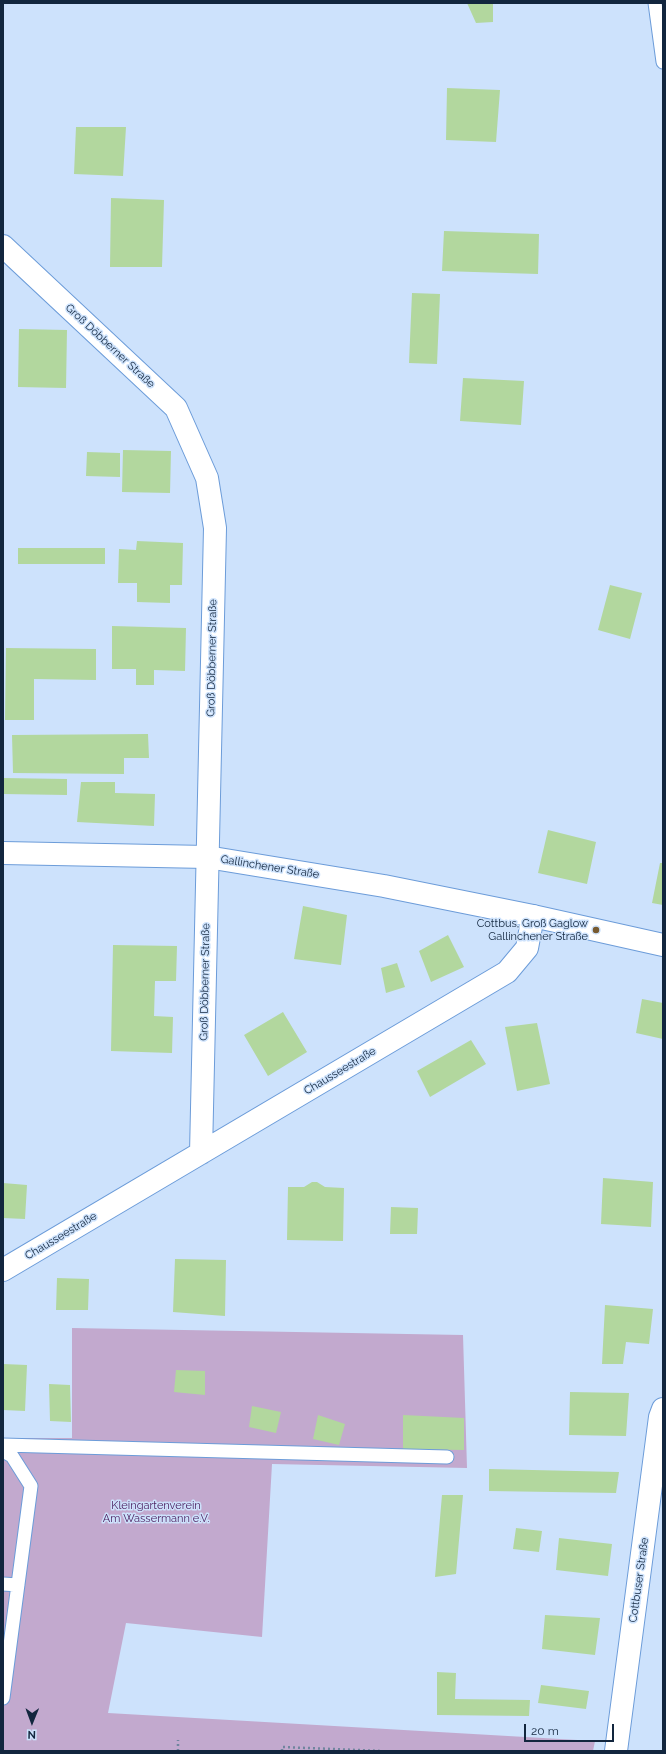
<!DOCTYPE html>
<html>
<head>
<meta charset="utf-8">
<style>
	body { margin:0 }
	#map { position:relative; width:666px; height:1754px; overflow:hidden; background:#cde2fc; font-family:Raleway,sans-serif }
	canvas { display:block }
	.frame { position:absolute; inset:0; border:4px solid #12263e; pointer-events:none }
	.north { position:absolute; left:12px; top:1702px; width:40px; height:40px; -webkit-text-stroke:3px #cde2fc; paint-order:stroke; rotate:181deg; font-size:11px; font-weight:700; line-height:16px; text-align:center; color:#12263e }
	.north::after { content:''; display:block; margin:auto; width:14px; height:18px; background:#12263e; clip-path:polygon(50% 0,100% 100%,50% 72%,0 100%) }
	.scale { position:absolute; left:524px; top:1724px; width:90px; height:18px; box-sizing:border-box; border:2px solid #12263e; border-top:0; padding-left:5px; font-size:12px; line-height:14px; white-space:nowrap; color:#12263e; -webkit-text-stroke:3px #cde2fc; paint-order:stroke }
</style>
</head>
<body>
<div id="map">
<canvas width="666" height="1754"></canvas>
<div class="frame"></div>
<div class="north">N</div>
<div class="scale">20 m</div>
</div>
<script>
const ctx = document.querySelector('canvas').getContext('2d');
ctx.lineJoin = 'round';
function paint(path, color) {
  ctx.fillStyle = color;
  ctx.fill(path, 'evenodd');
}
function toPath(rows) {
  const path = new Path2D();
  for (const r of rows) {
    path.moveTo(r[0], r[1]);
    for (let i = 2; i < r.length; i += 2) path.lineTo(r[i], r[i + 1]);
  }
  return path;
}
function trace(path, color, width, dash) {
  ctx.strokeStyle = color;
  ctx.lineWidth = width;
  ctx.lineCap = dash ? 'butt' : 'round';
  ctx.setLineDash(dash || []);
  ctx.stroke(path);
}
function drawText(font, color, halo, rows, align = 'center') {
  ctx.font = font + ' Raleway,sans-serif';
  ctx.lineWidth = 3;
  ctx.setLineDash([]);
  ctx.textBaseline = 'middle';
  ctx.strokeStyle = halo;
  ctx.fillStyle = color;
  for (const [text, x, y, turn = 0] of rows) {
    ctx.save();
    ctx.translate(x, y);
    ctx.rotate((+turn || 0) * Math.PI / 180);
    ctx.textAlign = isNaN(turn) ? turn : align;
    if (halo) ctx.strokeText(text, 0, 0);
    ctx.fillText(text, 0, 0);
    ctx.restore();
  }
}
paint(toPath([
	[72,1328,463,1335,467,1468,272,1464,262,1637,126,1623,108,1713,595,1741,593,1751,3,1751,3,1438,72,1438]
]), '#c2a9ce');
paint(toPath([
	[467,3,493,3,493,22,476,23],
	[447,88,500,90,496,142,446,140],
	[76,127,126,127,123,176,74,174],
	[111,198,164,200,162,267,110,267],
	[444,231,539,234,538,274,442,271],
	[412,293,440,294,437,364,409,363],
	[19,329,67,330,66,388,18,387],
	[463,378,524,381,521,425,460,421],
	[123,450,171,451,170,493,122,492],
	[87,452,120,453,120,477,86,476],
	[137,541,183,543,182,585,170,585,170,603,137,602,137,583,118,583,119,549,136,550],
	[18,548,105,548,105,564,18,564],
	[610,585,642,593,630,639,598,630],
	[112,626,186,628,185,671,154,670,154,685,136,685,136,669,112,669],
	[6,648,96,649,96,680,34,679,34,720,5,720],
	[148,734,149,758,124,758,124,774,13,773,12,735],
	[3,778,67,779,67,795,3,794],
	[81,782,115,782,115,793,155,794,154,826,77,822],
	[548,830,596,842,587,884,538,873],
	[660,863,663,863,663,905,652,903],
	[303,906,347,915,341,965,294,959],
	[448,935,464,967,431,982,419,951],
	[113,945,177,946,176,981,155,981,154,1016,173,1017,172,1053,111,1051],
	[397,963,405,987,386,993,381,968],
	[642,999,663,1003,663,1039,636,1033],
	[283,1012,307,1052,268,1076,244,1035],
	[537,1023,550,1084,517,1091,505,1027],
	[471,1040,486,1064,430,1097,417,1071],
	[603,1178,653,1182,651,1227,601,1224],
	[312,1182,317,1182,325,1187,344,1188,343,1241,287,1240,288,1187,304,1187],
	[3,1183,27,1185,25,1219,3,1218],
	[391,1207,418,1208,417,1234,390,1234],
	[175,1259,226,1260,225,1316,173,1312],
	[57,1278,89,1279,88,1310,56,1310],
	[605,1305,653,1309,649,1344,626,1342,623,1364,602,1364],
	[3,1364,27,1365,25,1411,3,1410],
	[176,1370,205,1371,205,1395,174,1392],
	[49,1384,70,1385,71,1422,50,1421],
	[570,1392,629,1393,626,1436,569,1435],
	[252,1406,281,1412,276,1433,249,1427],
	[318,1415,345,1424,339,1445,313,1439],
	[403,1415,464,1418,464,1450,403,1449],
	[489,1469,619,1472,616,1493,489,1491],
	[442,1495,463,1495,456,1574,435,1577],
	[516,1528,542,1531,539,1552,513,1549],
	[559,1538,612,1544,608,1576,556,1570],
	[545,1615,600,1618,595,1655,542,1649],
	[437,1672,456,1673,455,1699,530,1700,529,1716,437,1715],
	[541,1685,589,1691,586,1709,538,1703]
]), '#b2d79e');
const service = toPath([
	[655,3,663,62],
	[3,1445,447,1457],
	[3,1451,12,1456,31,1486,3,1698],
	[3,1584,18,1585]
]);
const minor = toPath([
	[3,246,176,408,207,478,215,528,201,1153],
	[3,1270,507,972,527,948,533,916],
	[616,1751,660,1417,663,1409]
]);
const tertiary = toPath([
	[3,853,207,857,384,886,533,916,663,945]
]);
trace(service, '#6c9cd9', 15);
trace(minor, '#6c9cd9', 24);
trace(tertiary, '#6c9cd9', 24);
trace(toPath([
	[178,1751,178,1740],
	[282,1751,282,1747,383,1751]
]), '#70859e', 2.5, [2, 3]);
trace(service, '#fff', 13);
trace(minor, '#fff', 22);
trace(tertiary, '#fff', 22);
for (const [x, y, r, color] of [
	[596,930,4,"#785a2f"]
]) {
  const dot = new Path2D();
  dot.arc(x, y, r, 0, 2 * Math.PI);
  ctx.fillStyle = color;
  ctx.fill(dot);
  trace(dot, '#cde2fc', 1.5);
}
drawText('11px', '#12263e', '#cde2fc', [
	["Groß Döbberner Straße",110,346,43],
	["Groß Döbberner Straße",212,658,-89],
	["Gallinchener Straße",270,867,9],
	["Groß Döbberner Straße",205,982,-89],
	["Chausseestraße",340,1071,-31],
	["Chausseestraße",61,1236,-31],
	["Cottbuser Straße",639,1580,-82]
]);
drawText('11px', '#12263e', '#cde2fc', [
	["Cottbus, Groß Gaglow",588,924],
	["Gallinchener Straße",588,937]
], 'right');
drawText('11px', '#4a1b5c', '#cde2fc', [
	["Kleingartenverein",156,1506],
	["Am Wassermann e.V.",156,1519]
]);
</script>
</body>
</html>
